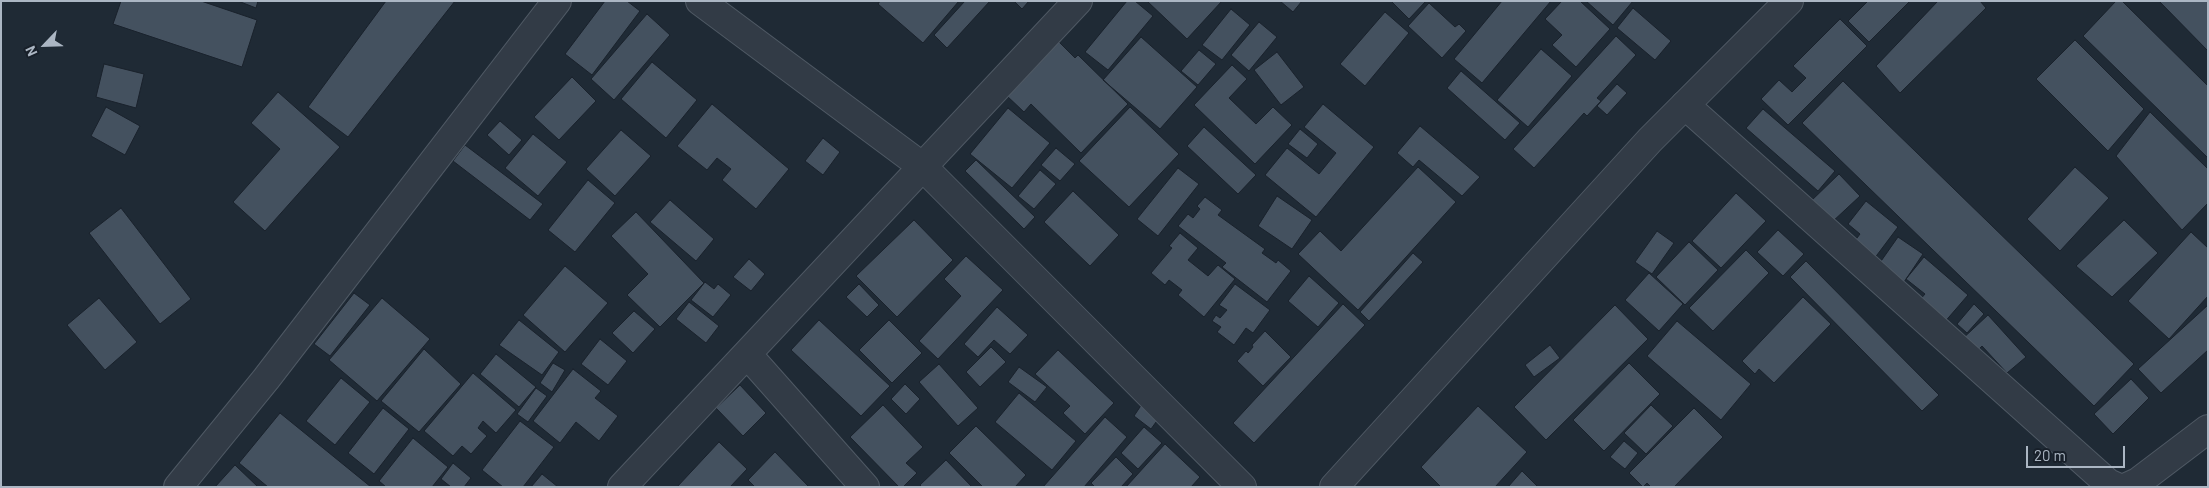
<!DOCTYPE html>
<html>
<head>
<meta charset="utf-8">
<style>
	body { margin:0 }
	#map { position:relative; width:2209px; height:488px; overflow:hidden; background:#1f2a35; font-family:Barlow,sans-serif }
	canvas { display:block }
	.frame { position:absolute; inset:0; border:2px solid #abb6c3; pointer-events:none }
	.north { position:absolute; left:20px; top:20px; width:50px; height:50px; -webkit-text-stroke:4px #18202a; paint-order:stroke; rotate:246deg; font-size:14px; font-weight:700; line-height:20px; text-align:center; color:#abb6c3 }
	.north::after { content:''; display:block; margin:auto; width:18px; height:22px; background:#abb6c3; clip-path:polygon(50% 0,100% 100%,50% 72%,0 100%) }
	.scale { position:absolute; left:2026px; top:446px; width:99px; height:22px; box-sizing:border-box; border:2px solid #abb6c3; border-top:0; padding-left:6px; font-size:15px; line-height:18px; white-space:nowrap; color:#abb6c3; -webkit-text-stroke:4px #18202a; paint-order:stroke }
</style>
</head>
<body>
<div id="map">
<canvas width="2209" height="488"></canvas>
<div class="frame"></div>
<div class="north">N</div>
<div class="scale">20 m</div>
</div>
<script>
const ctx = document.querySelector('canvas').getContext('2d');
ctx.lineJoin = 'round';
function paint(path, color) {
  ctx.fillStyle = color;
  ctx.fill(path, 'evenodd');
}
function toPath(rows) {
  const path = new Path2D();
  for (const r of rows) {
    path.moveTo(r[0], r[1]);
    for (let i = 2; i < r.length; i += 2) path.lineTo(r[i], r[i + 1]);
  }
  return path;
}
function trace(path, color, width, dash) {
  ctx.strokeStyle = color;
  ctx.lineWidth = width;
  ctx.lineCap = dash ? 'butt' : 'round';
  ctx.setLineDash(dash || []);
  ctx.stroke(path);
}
const building = toPath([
	[121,1,201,1,257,20,242,67,113,24,121,1],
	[238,1,258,1,256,8,238,1],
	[386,1,455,1,348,137,308,107,386,1],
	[605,1,627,1,640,11,592,75,565,54,605,1],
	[880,1,959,1,923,43,878,4,880,1],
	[965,1,990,1,947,48,934,35,965,1],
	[1014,1,1029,1,1022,9,1014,1],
	[1127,1,1135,1,1153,16,1108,70,1085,52,1127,1],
	[1147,1,1222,1,1187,39,1147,1],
	[1280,1,1302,1,1293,12,1280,1],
	[1391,1,1426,1,1409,19,1391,1],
	[1502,1,1551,1,1482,83,1454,59,1502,1],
	[1562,1,1580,1,1610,29,1576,67,1552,45,1562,35,1545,19,1562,1],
	[1586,1,1633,1,1613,25,1586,1],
	[1868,1,1910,1,1869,42,1848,21,1868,1],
	[1938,1,1980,1,1986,8,1900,93,1876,66,1938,1],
	[2116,1,2122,1,2208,86,2208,158,2083,36,2116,1],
	[2159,1,2208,1,2208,51,2159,1],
	[1429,3,1455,27,1459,24,1466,31,1442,58,1408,26,1429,3],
	[1633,8,1671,41,1655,60,1617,28,1633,8],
	[1231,9,1250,25,1222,60,1202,45,1231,9],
	[1385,12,1409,33,1365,86,1340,64,1385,12],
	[647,14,670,35,614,100,591,79,647,14],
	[1840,19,1867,46,1788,125,1761,99,1779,80,1792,92,1806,78,1793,66,1840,19],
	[1259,22,1277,37,1249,71,1231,55,1259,22],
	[1616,36,1636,55,1597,98,1601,101,1587,116,1584,113,1534,168,1513,149,1616,36],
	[1141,37,1197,87,1160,129,1103,80,1141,37],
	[2075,40,2144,109,2108,151,2036,79,2075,40],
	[1058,41,1075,58,1078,55,1128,104,1081,153,1031,104,1024,112,1006,95,1058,41],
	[1541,49,1572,76,1528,127,1497,100,1541,49],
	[1199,50,1216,64,1198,85,1181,71,1199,50],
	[1277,52,1304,87,1281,105,1254,70,1277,52],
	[652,62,697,100,666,138,621,99,652,62],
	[104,64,144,74,136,108,96,97,104,64],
	[1232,65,1247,79,1229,98,1256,124,1273,107,1292,125,1255,164,1194,105,1232,65],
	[1461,71,1520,123,1505,140,1447,88,1461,71],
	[572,77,596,101,559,140,534,117,572,77],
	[1843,81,2134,364,2094,406,1802,123,1843,81],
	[1617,84,1627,93,1607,115,1597,106,1617,84],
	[278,92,340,147,265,231,233,202,280,149,251,123,278,92],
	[712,104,789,169,756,209,722,180,731,169,717,158,707,170,677,146,712,104],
	[1323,104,1374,147,1316,217,1265,175,1287,148,1319,174,1336,153,1304,127,1323,104],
	[106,107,140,126,125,155,91,136,106,107],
	[1130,107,1179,154,1129,207,1079,161,1130,107],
	[1008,108,1050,143,1012,188,970,154,1008,108],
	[1763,109,1835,171,1818,191,1746,128,1763,109],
	[2150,112,2208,169,2208,203,2182,230,2116,156,2150,112],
	[500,121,522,140,509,155,487,135,500,121],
	[1420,126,1480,177,1462,196,1419,160,1413,167,1397,153,1420,126],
	[1204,127,1256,175,1238,194,1187,146,1204,127],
	[1300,129,1318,144,1307,158,1288,144,1300,129],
	[621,130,651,156,615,196,586,169,621,130],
	[533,134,567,162,538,196,505,168,533,134],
	[823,138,840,152,823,175,805,161,823,138],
	[465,145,543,204,530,220,453,161,465,145],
	[1056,148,1075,164,1060,181,1041,165,1056,148],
	[976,160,1035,217,1024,229,965,171,976,160],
	[1418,167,1456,202,1358,310,1298,254,1320,231,1341,251,1418,167],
	[2075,167,2109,198,2060,251,2027,219,2075,167],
	[1178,168,1199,184,1158,236,1137,219,1178,168],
	[1040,170,1056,184,1034,209,1018,196,1040,170],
	[1839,174,1860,196,1831,223,1810,202,1839,174],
	[588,180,615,203,575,252,548,230,588,180],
	[1073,191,1119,235,1090,266,1044,222,1073,191],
	[1736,193,1766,221,1721,268,1692,241,1736,193],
	[1277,196,1312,220,1292,249,1258,226,1277,196],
	[1205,197,1222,210,1218,215,1265,249,1262,253,1276,263,1278,260,1291,271,1267,302,1222,267,1226,263,1178,226,1188,214,1193,218,1200,209,1197,206,1205,197],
	[670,200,714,239,696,261,650,222,670,200],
	[1866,201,1898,227,1874,259,1854,242,1860,234,1848,224,1866,201],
	[121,208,191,299,160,324,89,233,121,208],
	[636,212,704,283,660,327,627,295,648,274,611,236,636,212],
	[914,220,953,260,897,317,856,276,914,220],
	[2124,220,2158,253,2112,297,2076,266,2124,220],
	[1778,230,1804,254,1783,276,1757,252,1778,230],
	[1657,231,1674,243,1652,274,1635,262,1657,231],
	[2191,232,2208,248,2208,296,2169,339,2128,301,2191,232],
	[1180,233,1198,248,1188,260,1208,276,1218,265,1235,279,1204,317,1178,295,1182,290,1169,280,1165,285,1151,273,1172,248,1169,246,1180,233],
	[1898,237,1923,254,1904,282,1879,264,1898,237],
	[1689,242,1718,270,1685,305,1656,277,1689,242],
	[1746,250,1769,273,1713,331,1689,308,1746,250],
	[1413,253,1423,262,1369,321,1360,312,1413,253],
	[966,256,1003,290,938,359,919,341,961,296,944,279,966,256],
	[1924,257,1968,295,1943,324,1918,302,1925,294,1906,279,1924,257],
	[749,259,765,274,751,291,733,277,749,259],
	[1806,261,1939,395,1922,411,1790,277,1806,261],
	[565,266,608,303,565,352,523,315,565,266],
	[1649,273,1683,304,1659,331,1625,300,1649,273],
	[1309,276,1339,303,1318,327,1288,301,1309,276],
	[705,282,714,289,718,284,731,295,713,317,691,300,705,282],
	[859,284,879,305,867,317,846,297,859,284],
	[1235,284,1270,310,1253,333,1246,328,1234,345,1217,332,1221,327,1212,321,1216,315,1220,318,1227,310,1219,305,1235,284],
	[354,293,370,305,330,356,314,344,354,293],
	[1803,297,1831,324,1774,383,1759,369,1755,374,1742,361,1803,297],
	[99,298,137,342,105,370,67,325,99,298],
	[382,298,430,339,377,401,329,360,382,298],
	[689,302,719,326,706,343,676,319,689,302],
	[1343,304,1365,325,1254,443,1233,423,1343,304],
	[1974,304,1984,314,1967,333,1957,324,1974,304],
	[1615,305,1648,339,1546,440,1514,407,1615,305],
	[2208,305,2208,350,2161,393,2138,369,2208,305],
	[997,307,1028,335,1010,354,994,340,978,357,964,344,997,307],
	[634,311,655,329,633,353,612,333,634,311],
	[1988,315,2026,357,2007,373,1982,346,1972,356,1959,342,1988,315],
	[519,320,559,352,542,375,499,345,519,320],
	[819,320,890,386,861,416,791,350,819,320],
	[889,320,922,353,892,383,859,350,889,320],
	[1677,321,1751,384,1721,420,1647,356,1677,321],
	[1265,331,1291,357,1263,386,1237,361,1246,351,1248,353,1253,347,1252,345,1265,331],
	[600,339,627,361,608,385,581,364,600,339],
	[1550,345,1560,358,1534,377,1525,365,1550,345],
	[991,347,1006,362,980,387,966,372,991,347],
	[424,349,461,384,419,432,381,401,424,349],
	[1058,350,1114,403,1085,434,1063,413,1070,406,1035,374,1058,350],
	[496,354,536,387,519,407,480,374,496,354],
	[553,363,565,370,552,392,540,383,553,363],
	[1629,363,1660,394,1604,451,1573,420,1629,363],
	[939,364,978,408,958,426,919,382,939,364],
	[1019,367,1047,387,1035,402,1008,382,1019,367],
	[573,369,601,391,595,398,618,416,599,441,576,422,560,443,533,421,573,369],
	[473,373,516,410,496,433,483,421,478,428,487,436,471,454,462,446,453,456,424,431,473,373],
	[341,378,370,402,335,445,306,421,341,378],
	[2131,379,2149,398,2113,434,2094,414,2131,379],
	[905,384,920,399,906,414,891,399,905,384],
	[740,385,766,413,743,436,716,408,740,385],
	[536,388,547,396,528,422,517,414,536,388],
	[1019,393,1076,441,1052,470,995,422,1019,393],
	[1146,398,1164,411,1151,429,1134,416,1146,398],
	[883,405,923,447,906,463,917,473,903,487,899,487,850,437,883,405],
	[1651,405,1673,426,1646,454,1624,433,1651,405],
	[1478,406,1527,452,1495,487,1441,487,1421,467,1478,406],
	[383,408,409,429,374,474,348,453,383,408],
	[1694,408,1723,437,1674,487,1651,487,1647,483,1643,487,1629,473,1694,408],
	[280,413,371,487,268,487,239,463,280,413],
	[1105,417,1127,437,1084,487,1043,487,1105,417],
	[520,421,554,447,523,487,503,487,482,470,520,421],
	[976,426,1026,475,1015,487,983,487,949,453,976,426],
	[1144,427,1162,443,1138,469,1121,453,1144,427],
	[413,438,448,467,432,487,386,487,379,481,413,438],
	[1624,441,1638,453,1625,469,1610,457,1624,441],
	[719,442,747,469,730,487,677,487,719,442],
	[1165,444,1200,477,1191,487,1126,487,1165,444],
	[775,452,809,487,755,487,748,480,775,452],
	[1116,457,1133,474,1121,487,1095,487,1091,483,1116,457],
	[946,460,972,487,922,487,920,485,946,460],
	[453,463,471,478,464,487,451,487,441,479,453,463],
	[235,465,258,487,215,487,235,465],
	[1522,471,1538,487,1508,487,1522,471],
	[542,474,558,487,531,487,542,474]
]);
paint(building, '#44515f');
trace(building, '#1a222c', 1);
const minor = toPath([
	[700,1,923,167,1242,487],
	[1685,105,2108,483,2117,487],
	[747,354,865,487],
	[178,487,266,379,557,1],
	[622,487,1078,1],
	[2127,487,2138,482,2208,429]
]);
const tertiary = toPath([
	[1334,487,1650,140,1789,1]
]);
trace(minor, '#4f5964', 30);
trace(tertiary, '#4f5964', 30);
trace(minor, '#323b46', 28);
trace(tertiary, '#323b46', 28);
</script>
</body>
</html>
